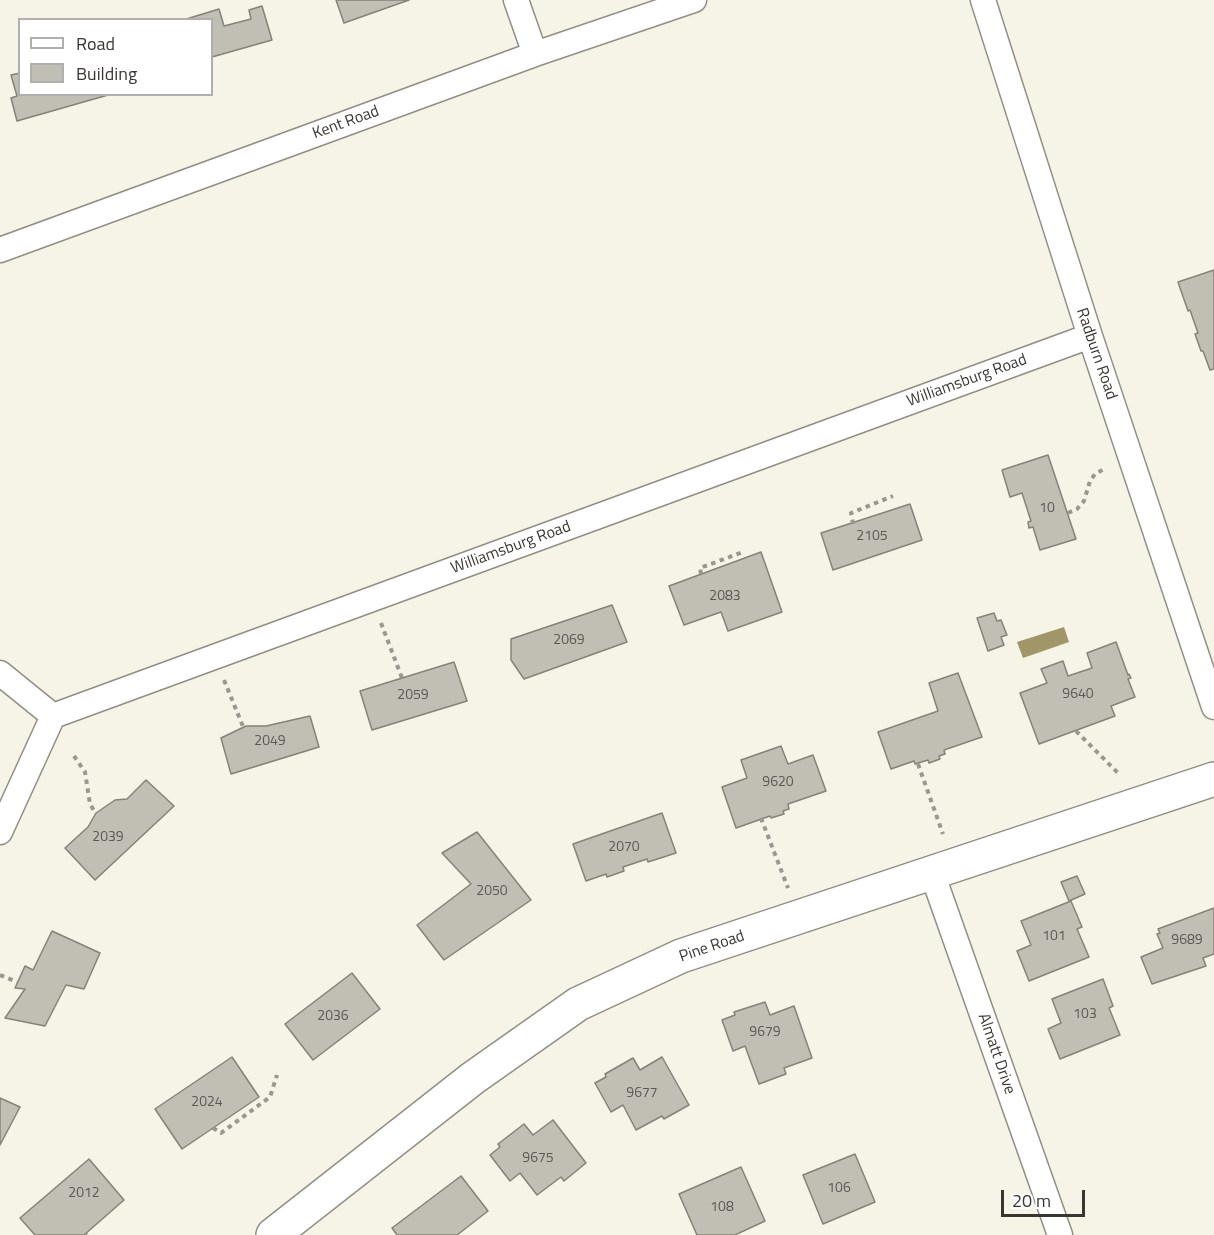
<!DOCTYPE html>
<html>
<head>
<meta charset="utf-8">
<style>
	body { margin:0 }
	#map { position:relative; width:1214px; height:1235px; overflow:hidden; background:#f6f4e7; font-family:"Titillium Web",sans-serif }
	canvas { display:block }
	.legend { position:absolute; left:18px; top:18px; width:195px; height:78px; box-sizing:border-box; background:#fff; border:2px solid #afafad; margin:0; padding:8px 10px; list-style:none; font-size:18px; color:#373631 }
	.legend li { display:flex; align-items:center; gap:12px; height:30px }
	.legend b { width:30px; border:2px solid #afafad }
	.scale { position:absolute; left:1001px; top:1190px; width:84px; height:27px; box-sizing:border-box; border:3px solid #373631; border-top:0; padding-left:8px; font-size:18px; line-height:21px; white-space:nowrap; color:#373631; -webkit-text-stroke:4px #fff; paint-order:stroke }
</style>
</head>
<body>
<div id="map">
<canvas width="1214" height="1235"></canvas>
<ul class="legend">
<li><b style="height:8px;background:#fff"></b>Road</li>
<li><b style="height:16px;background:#c1bfb3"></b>Building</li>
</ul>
<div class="scale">20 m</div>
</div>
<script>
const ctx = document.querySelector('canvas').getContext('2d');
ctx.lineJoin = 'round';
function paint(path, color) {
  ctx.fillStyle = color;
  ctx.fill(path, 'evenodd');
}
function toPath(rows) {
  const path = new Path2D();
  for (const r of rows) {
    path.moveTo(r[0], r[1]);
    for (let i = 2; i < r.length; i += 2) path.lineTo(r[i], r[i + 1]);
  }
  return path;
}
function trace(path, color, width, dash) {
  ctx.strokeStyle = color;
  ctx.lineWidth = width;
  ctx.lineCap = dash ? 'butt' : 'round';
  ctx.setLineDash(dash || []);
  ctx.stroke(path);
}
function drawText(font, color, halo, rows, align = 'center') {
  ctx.font = font + ' "Titillium Web",sans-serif';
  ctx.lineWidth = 4.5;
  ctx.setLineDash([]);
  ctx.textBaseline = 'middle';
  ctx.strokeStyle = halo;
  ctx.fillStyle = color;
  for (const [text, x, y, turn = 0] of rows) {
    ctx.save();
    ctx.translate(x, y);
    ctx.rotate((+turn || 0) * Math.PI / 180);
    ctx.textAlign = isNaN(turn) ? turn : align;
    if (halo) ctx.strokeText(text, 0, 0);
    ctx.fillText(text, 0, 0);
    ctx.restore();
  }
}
paint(toPath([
	[1064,627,1069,642,1023,658,1017,642]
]), '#a09668');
const building = toPath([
	[336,0,409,0,344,23,336,0],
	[262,6,272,40,212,57,212,20,183,20,219,9,224,26,251,19,249,10,262,6],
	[20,73,20,94,108,95,17,121,11,98,17,96,11,75,20,73],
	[1214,270,1214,369,1210,370,1203,351,1201,351,1195,334,1198,333,1190,310,1188,311,1178,282,1214,270],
	[1048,455,1076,539,1040,550,1033,527,1029,528,1028,522,1031,521,1022,493,1010,497,1002,470,1048,455],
	[910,504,922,540,833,570,821,533,910,504],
	[761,552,782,612,728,631,721,612,684,625,669,586,761,552],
	[612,605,627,642,524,679,511,660,511,639,612,605],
	[994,613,997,621,1001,620,1007,635,1001,637,1004,645,988,651,977,618,994,613],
	[1116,642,1128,675,1129,674,1131,678,1128,679,1135,697,1111,706,1115,716,1039,744,1020,693,1047,683,1041,669,1063,661,1068,676,1092,668,1087,653,1116,642],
	[454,662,467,701,372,730,360,691,454,662],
	[958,673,982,737,944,750,945,754,939,756,940,759,929,763,928,760,915,764,914,761,891,769,878,732,938,711,929,683,958,673],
	[310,716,319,747,231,774,221,738,246,726,266,726,310,716],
	[781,746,788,764,813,755,826,791,788,804,789,809,783,811,784,814,771,818,770,816,736,828,722,787,747,778,741,760,781,746],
	[146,780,174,806,95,880,65,848,88,827,96,813,115,800,127,799,146,780],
	[662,813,676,853,648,862,647,859,623,867,624,871,607,877,606,874,586,881,573,844,662,813],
	[477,832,531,900,444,960,417,925,471,884,442,853,477,832],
	[1077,876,1085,894,1069,901,1061,882,1077,876],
	[1071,901,1082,927,1077,929,1089,957,1029,981,1017,951,1031,945,1021,921,1071,901],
	[1214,908,1214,954,1203,958,1206,966,1152,984,1141,957,1163,948,1157,934,1160,933,1158,929,1214,908],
	[52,931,100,953,84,989,66,985,45,1026,5,1018,25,989,15,988,25,966,33,970,52,931],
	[352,973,380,1009,313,1060,285,1024,352,973],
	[1103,979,1113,1006,1109,1008,1120,1035,1060,1059,1048,1029,1061,1023,1052,999,1103,979],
	[765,1002,770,1015,794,1006,812,1058,784,1068,786,1074,759,1084,745,1046,733,1051,722,1020,735,1015,734,1012,765,1002],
	[232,1057,259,1097,182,1149,155,1109,232,1057],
	[662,1057,689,1105,664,1119,662,1116,636,1130,623,1105,611,1112,595,1083,606,1077,605,1074,633,1058,640,1070,662,1057],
	[0,1098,20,1107,0,1145,0,1098],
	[553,1120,586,1163,564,1181,561,1177,537,1195,520,1173,510,1181,490,1155,500,1147,498,1144,524,1124,533,1135,553,1120],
	[855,1154,875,1202,823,1224,803,1175,855,1154],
	[89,1159,124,1200,84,1235,35,1235,20,1218,89,1159],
	[741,1167,765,1221,735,1235,697,1235,679,1194,741,1167],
	[461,1176,488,1211,457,1235,397,1235,392,1228,461,1176]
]);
paint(building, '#c1bfb3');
trace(building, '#858277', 1.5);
const street = toPath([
	[516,0,535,54],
	[983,0,1090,336,1214,707],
	[0,250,535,54,694,0],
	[0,673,53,716],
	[0,832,53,716,1090,336],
	[932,873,1060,1235]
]);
const secondary = toPath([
	[273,1235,473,1078,578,1004,681,956,1214,779]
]);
trace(street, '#918e83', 27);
trace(secondary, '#918e83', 36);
trace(toPath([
	[1068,513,1077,509,1084,501,1090,481,1095,474,1106,468],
	[853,524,851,513,893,496],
	[701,574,700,568,743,552],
	[381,623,402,678],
	[224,680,244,729],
	[1076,731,1119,774],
	[74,756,85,772,90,804,96,814],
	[918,764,943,834],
	[761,818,788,888],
	[0,975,17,982],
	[213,1128,221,1133,270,1097,277,1075],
	[85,1234,87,1235]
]), '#99978e', 4, [4.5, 4.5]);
trace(street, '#fff', 24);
trace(secondary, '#fff', 33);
drawText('14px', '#5a5852', null, [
	["10",1047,509],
	["2105",872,537],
	["2083",725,597],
	["2069",569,641],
	["9640",1078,695],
	["2059",413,696],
	["2049",270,742],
	["9620",778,783],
	["2039",108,838],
	["2070",624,848],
	["2050",492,892],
	["101",1054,937],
	["9689",1187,941],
	["103",1085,1015],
	["2036",333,1017],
	["9679",765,1033],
	["9677",642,1094],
	["2024",207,1103],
	["9675",538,1159],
	["106",839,1189],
	["2012",84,1194],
	["108",722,1208]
]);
drawText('16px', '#373631', '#fff', [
	["Kent Road",346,123,-20],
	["Radburn Road",1096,354,71],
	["Williamsburg Road",967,381,-20],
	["Williamsburg Road",511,548,-20],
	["Pine Road",712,947,-19],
	["Almatt Drive",996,1054,71]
]);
</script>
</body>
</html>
